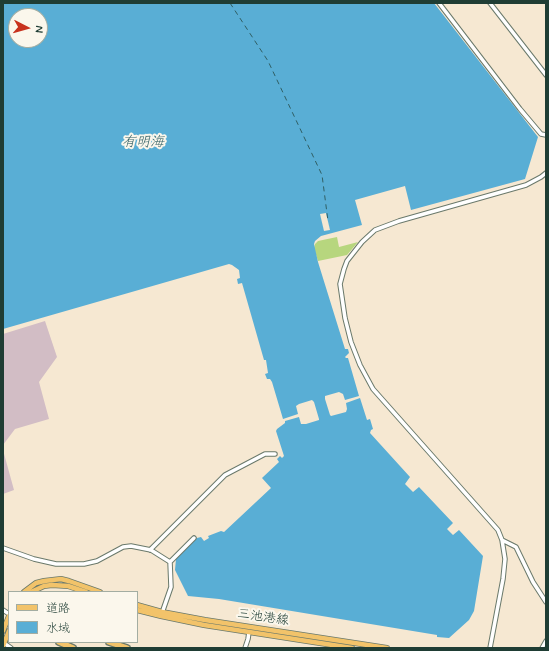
<!DOCTYPE html>
<html>
<head>
<meta charset="utf-8">
<style>
	body { margin:0 }
	#map { position:relative; width:549px; height:651px; overflow:hidden; background:#f6e8d2; font-family:Mynerve,"Klee One",sans-serif }
	canvas { display:block }
	.frame { position:absolute; inset:0; border:4px solid #1f3d34; pointer-events:none }
	.legend { position:absolute; left:8px; top:591px; width:130px; height:52px; box-sizing:border-box; background:#fbf7ec; border:1px solid #a3ada2; margin:0; padding:5px 7px; list-style:none; font-size:12px; color:#1f3d34 }
	.legend li { display:flex; align-items:center; gap:8px; height:20px }
	.legend b { width:20px; border:1px solid #a3ada2 }
	.north { position:absolute; left:8px; top:8px; width:40px; height:40px; box-sizing:border-box; background:#fbf7ec; border:1px solid #a3ada2; border-radius:50%; rotate:96deg; font-size:11px; font-weight:700; line-height:16px; text-align:center; color:#1f3d34 }
	.north::after { content:''; display:block; margin:auto; width:14px; height:18px; background:#c8321e; clip-path:polygon(50% 0,100% 100%,50% 72%,0 100%) }
</style>
</head>
<body>
<div id="map">
<canvas width="549" height="651"></canvas>
<div class="frame"></div>
<ul class="legend">
<li><b style="height:5px;background:#f2c36a"></b>道路</li>
<li><b style="height:11px;background:#59aed5"></b>水域</li>
</ul>
<div class="north">N</div>
</div>
<script>
const ctx = document.querySelector('canvas').getContext('2d');
ctx.lineJoin = 'round';
function paint(path, color) {
  ctx.fillStyle = color;
  ctx.fill(path, 'evenodd');
}
function toPath(rows) {
  const path = new Path2D();
  for (const r of rows) {
    path.moveTo(r[0], r[1]);
    for (let i = 2; i < r.length; i += 2) path.lineTo(r[i], r[i + 1]);
  }
  return path;
}
function trace(path, color, width, dash) {
  ctx.strokeStyle = color;
  ctx.lineWidth = width;
  ctx.lineCap = dash ? 'butt' : 'round';
  ctx.setLineDash(dash || []);
  ctx.stroke(path);
}
function drawText(font, color, halo, rows, align = 'center') {
  ctx.font = font + ' Mynerve,"Klee One",sans-serif';
  ctx.lineWidth = 4;
  ctx.setLineDash([]);
  ctx.textBaseline = 'middle';
  ctx.strokeStyle = halo;
  ctx.fillStyle = color;
  for (const [text, x, y, turn = 0] of rows) {
    ctx.save();
    ctx.translate(x, y);
    ctx.rotate((+turn || 0) * Math.PI / 180);
    ctx.textAlign = isNaN(turn) ? turn : align;
    if (halo) ctx.strokeText(text, 0, 0);
    ctx.fillText(text, 0, 0);
    ctx.restore();
  }
}
paint(toPath([
	[45,321,57,357,39,382,49,419,15,429,3,445,3,334],
	[3,450,14,490,3,494]
]), '#d2bdc5');
paint(toPath([
	[337,237,339,247,358,242,347,255,318,261,314,248,315,244,318,241]
]), '#b7d67e');
paint(toPath([
	[3,3,434,3,538,137,525,179,411,210,405,186,355,200,362,225,321,236,315,241,314,244,318,262,345,349,348,349,349,353,345,357,346,358,348,358,359,396,345,400,343,394,339,392,325,396,325,399,330,415,331,416,346,412,347,409,346,403,360,398,367,420,370,419,373,429,371,430,370,433,410,477,405,484,413,492,419,487,453,523,447,529,453,535,459,530,483,556,474,611,469,620,449,638,437,637,437,635,219,599,188,596,175,570,176,559,197,538,201,537,204,541,209,538,208,536,221,531,224,532,271,488,262,478,279,462,277,459,280,456,282,458,284,456,276,431,277,429,285,423,285,421,299,417,301,424,306,424,319,420,319,419,314,402,312,400,299,404,296,406,298,414,283,419,272,382,270,379,267,379,265,374,268,373,266,360,264,360,242,283,238,284,237,279,240,278,239,270,232,265,229,264,3,329],
	[16,16,40,16,40,40,16,40]
]), '#59aed5');
paint(toPath([
	[326,213,330,230,324,231,320,214]
]), '#f6e8d2');
trace(toPath([
	[230,3,268,61,322,175,328,221]
]), '#305f64', 1, [5, 4]);
const minor = toPath([
	[439,3,520,109,541,134,546,135],
	[490,3,546,75],
	[502,540,516,547,533,582,546,602],
	[3,548,34,559,56,564,84,564,97,561,123,547,131,546,151,550,170,562],
	[150,550,225,475,265,454,275,454],
	[170,562,194,538],
	[3,610,9,614],
	[162,613,171,587,170,562],
	[4,643,11,648],
	[245,648,248,639,249,632],
	[490,648,503,579,505,559,502,540,498,530,373,389,360,365,351,342,345,318,340,284,344,269,347,261,362,242,375,230,399,221,526,185,541,177,546,173],
	[542,648,546,641]
]);
const major = toPath([
	[24,592,36,583,44,581,61,579,69,581,100,592],
	[31,592,44,586,52,585,68,586,86,592],
	[137,605,162,612,205,620,387,648],
	[137,610,161,616,204,625,352,648],
	[3,631,9,616],
	[3,646,9,631]
]);
const highway = toPath([
	[59,642,73,648],
	[109,642,127,648]
]);
trace(minor, '#6a796b', 5.5);
trace(major, '#6a796b', 6);
trace(highway, '#6a796b', 8);
trace(minor, '#fff', 3.5);
trace(major, '#f2c36a', 4.5);
trace(highway, '#f2c36a', 5.5);
drawText('13px', '#1f3d34', '#fbf7ec', [
	["三池港線",263,618,8]
]);
drawText('italic 14px', '#305f64', '#fbf7ec', [
	["有明海",143,143]
]);
</script>
</body>
</html>
